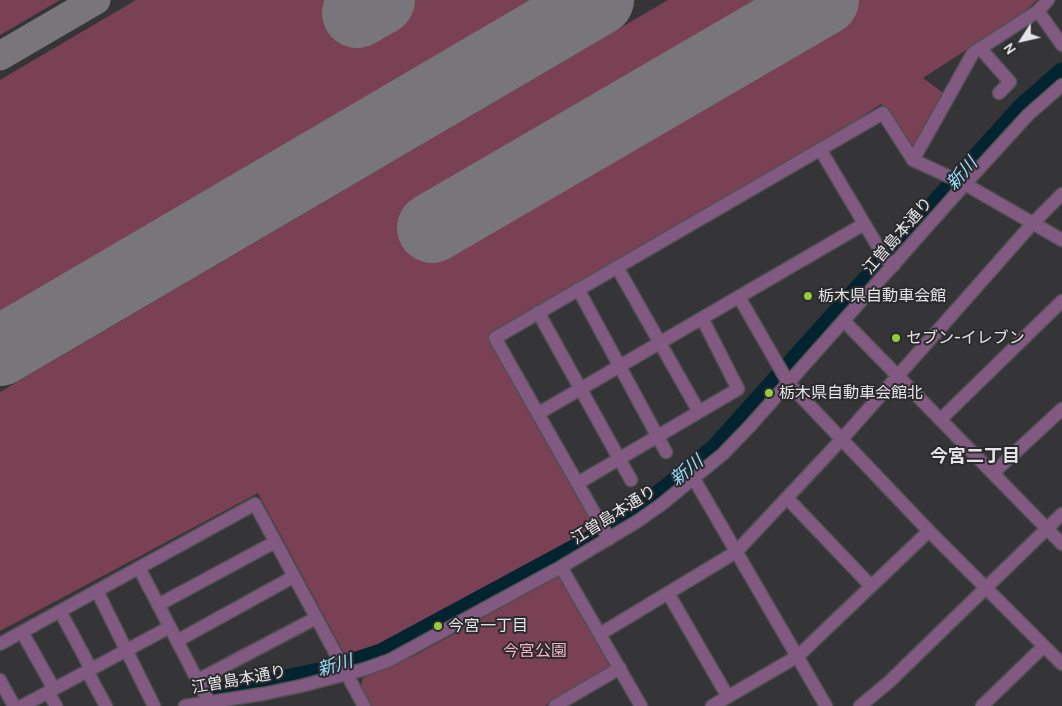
<!DOCTYPE html>
<html>
<head>
<meta charset="utf-8">
<style>
	body { margin:0 }
	#map { position:relative; width:1062px; height:706px; overflow:hidden; background:#353437; font-family:Cabin,sans-serif }
	canvas { display:block }
	.north { position:absolute; left:997px; top:15px; width:50px; height:50px; -webkit-text-stroke:4px #2b2a2d; paint-order:stroke; rotate:235deg; font-size:14px; font-weight:700; line-height:20px; text-align:center; color:#e4e4e6 }
	.north::after { content:''; display:block; margin:auto; width:18px; height:22px; background:#e4e4e6; clip-path:polygon(50% 0,100% 100%,50% 72%,0 100%) }
</style>
</head>
<body>
<div id="map">
<canvas width="1062" height="706"></canvas>
<div class="north">N</div>
</div>
<script>
const ctx = document.querySelector('canvas').getContext('2d');
ctx.lineJoin = 'round';
function paint(path, color) {
  ctx.fillStyle = color;
  ctx.fill(path, 'evenodd');
}
function toPath(rows) {
  const path = new Path2D();
  for (const r of rows) {
    path.moveTo(r[0], r[1]);
    for (let i = 2; i < r.length; i += 2) path.lineTo(r[i], r[i + 1]);
  }
  return path;
}
function trace(path, color, width, dash) {
  ctx.strokeStyle = color;
  ctx.lineWidth = width;
  ctx.lineCap = dash ? 'butt' : 'round';
  ctx.setLineDash(dash || []);
  ctx.stroke(path);
}
function drawText(font, color, halo, rows, align = 'center') {
  ctx.font = font + ' Cabin,"Noto Sans JP",sans-serif';
  ctx.lineWidth = 4;
  ctx.setLineDash([]);
  ctx.textBaseline = 'middle';
  ctx.strokeStyle = halo;
  ctx.fillStyle = color;
  for (const [text, x, y, turn = 0] of rows) {
    ctx.save();
    ctx.translate(x, y);
    ctx.rotate((+turn || 0) * Math.PI / 180);
    ctx.textAlign = isNaN(turn) ? turn : align;
    if (halo) ctx.strokeText(text, 0, 0);
    ctx.fillText(text, 0, 0);
    ctx.restore();
  }
}
paint(toPath([
	[0,0,60,0,0,35],
	[136,0,531,0,0,311,0,80],
	[668,0,1037,0,1023,13,923,78,945,94,911,151,881,104,826,140,488,334,597,523,596,531,360,656,350,656,344,653,258,493,0,631,0,392],
	[559,576,611,662,609,669,545,706,370,706,360,689,363,678,414,656]
]), '#7a4154');
trace(toPath([
	[205,706,207,695,329,670,381,653,594,538,659,494,714,449,1020,109,1062,72]
]), '#022431', 19);
trace(toPath([
	[0,56,96,0]
]), '#78767a', 29);
trace(toPath([
	[357,13,380,0],
	[432,228,824,0],
	[0,351,599,0]
]), '#78767a', 70);
const minor = toPath([
	[1038,11,1062,45],
	[980,48,1010,82,999,93],
	[820,149,884,257,894,265],
	[913,160,973,53,1038,11,1048,0],
	[617,267,699,412],
	[578,289,666,452],
	[739,297,789,384,929,531,1062,664],
	[538,312,631,480],
	[844,321,1062,544],
	[539,413,864,224],
	[941,419,1062,301],
	[993,473,1062,409],
	[694,479,826,706],
	[578,483,738,389,702,318],
	[787,498,871,586],
	[609,539,495,338,883,113,913,160,965,184,1062,240],
	[561,567,641,706],
	[139,568,211,706],
	[97,591,154,706],
	[668,593,728,697],
	[158,605,275,542],
	[60,611,91,669],
	[22,632,54,689],
	[600,634,736,552,842,439,1033,223,1062,194],
	[177,641,293,577],
	[0,644,255,504,364,706],
	[87,671,106,706],
	[0,680,14,706],
	[198,680,316,618],
	[48,692,56,706],
	[22,706,170,627],
	[185,706,263,694,301,686,365,669,390,660,561,567,638,521,662,504,723,454,750,426,965,184,1028,115,1062,85],
	[555,706,620,668],
	[712,706,798,656,929,531],
	[860,706,889,682,1062,514],
	[982,706,1044,646]
]);
trace(minor, '#515053', 15);
trace(minor, '#825a81', 12);
for (const [x, y, r, color] of [
	[808,296,5,"#94cc3c"],
	[896,338,5,"#94cc3c"],
	[769,393,5,"#94cc3c"],
	[438,626,5,"#94cc3c"]
]) {
  const dot = new Path2D();
  dot.arc(x, y, r, 0, 2 * Math.PI);
  ctx.fillStyle = color;
  ctx.fill(dot);
  trace(dot, '#2b2a2d', 2);
}
drawText('16px', '#e4e4e6', '#2b2a2d', [
	["江曽島本通り",898,236,-49],
	["江曽島本通り",614,515,-32],
	["江曽島本通り",239,680,-10]
]);
drawText('16px', '#e4e4e6', '#2b2a2d', [
	["栃木県自動車会館",818,296],
	["セブン-イレブン",906,338],
	["栃木県自動車会館北",779,393],
	["今宮一丁目",448,626]
], 'left');
drawText('16px', '#f8b2c6', '#2b2a2d', [
	["今宮公園",535,651]
]);
drawText('italic 18px', '#94ddfd', '#2b2a2d', [
	["新川",962,174,-48],
	["新川",687,471,-39],
	["新川",335,666,-16]
]);
drawText('bold 18px', '#e4e4e6', '#2b2a2d', [
	["今宮二丁目",975,457]
]);
</script>
</body>
</html>
